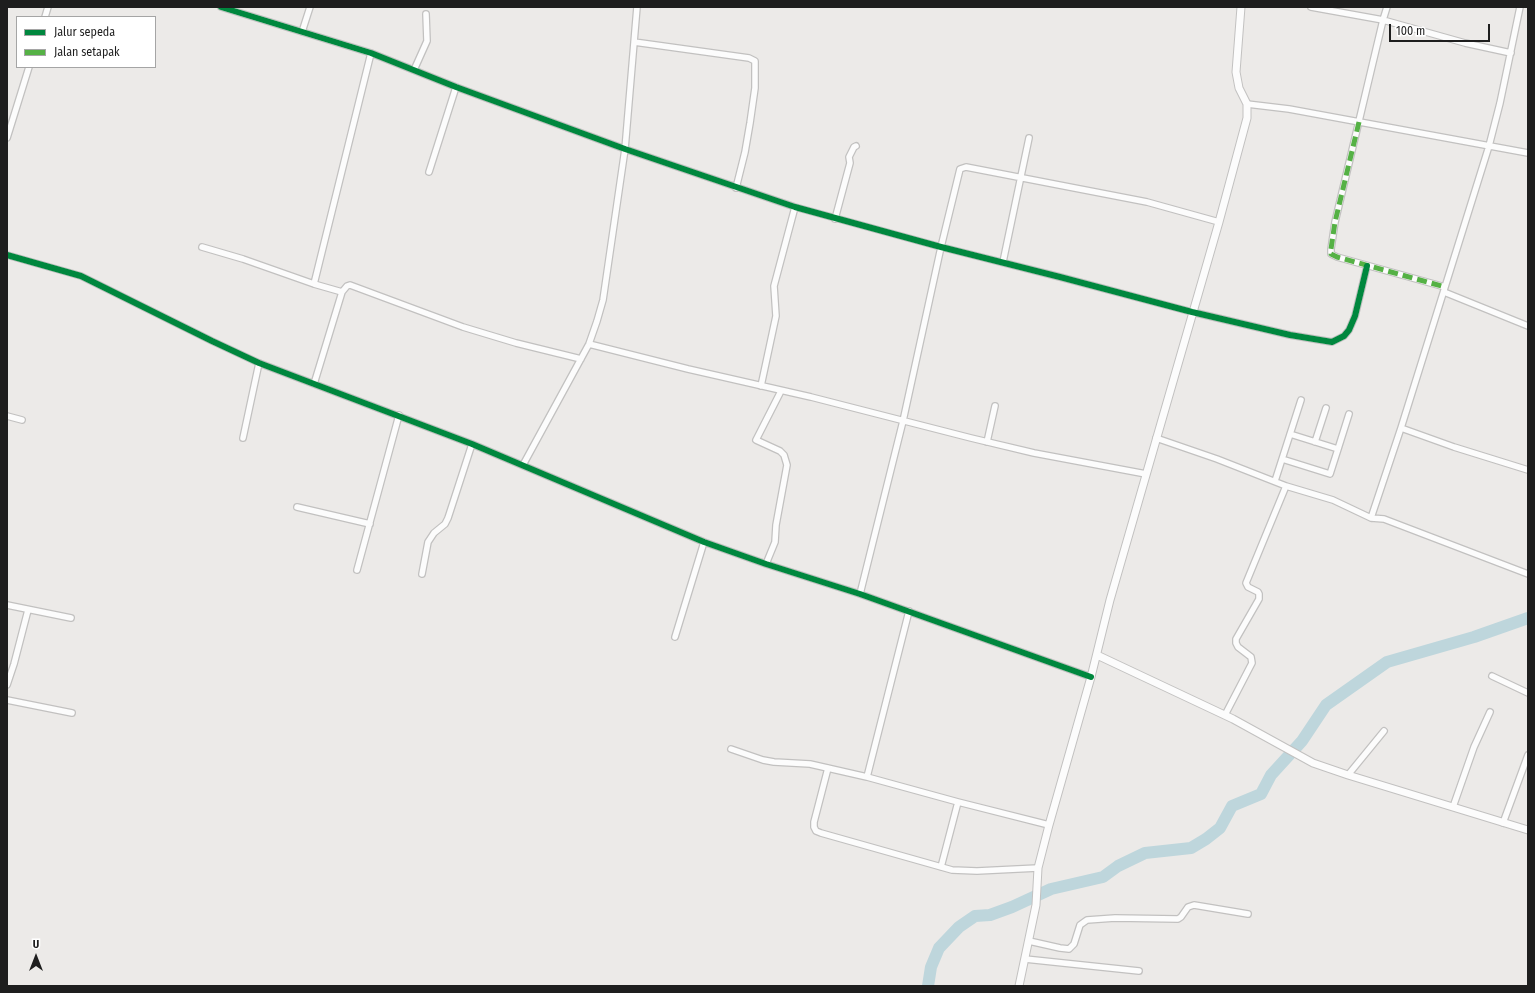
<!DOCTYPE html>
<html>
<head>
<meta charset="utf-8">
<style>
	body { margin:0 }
	#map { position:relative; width:1535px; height:993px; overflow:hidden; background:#eceae8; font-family:"Fira Sans Condensed",sans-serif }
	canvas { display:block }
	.frame { position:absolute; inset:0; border:8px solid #1e1e1e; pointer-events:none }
	.legend { position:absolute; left:16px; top:16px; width:140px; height:52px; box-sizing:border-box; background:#fff; border:1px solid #a5a5a5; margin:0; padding:5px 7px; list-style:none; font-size:12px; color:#1e1e1e }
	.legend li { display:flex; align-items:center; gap:8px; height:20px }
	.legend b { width:20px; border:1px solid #a5a5a5 }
	.north { position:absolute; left:16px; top:937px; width:40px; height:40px; -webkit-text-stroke:3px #fff; paint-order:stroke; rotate:0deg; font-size:11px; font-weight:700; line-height:16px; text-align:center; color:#1e1e1e }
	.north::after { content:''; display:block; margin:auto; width:14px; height:18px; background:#1e1e1e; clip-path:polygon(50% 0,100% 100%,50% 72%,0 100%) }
	.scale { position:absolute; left:1389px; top:24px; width:101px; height:18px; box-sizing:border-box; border:2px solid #1e1e1e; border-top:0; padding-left:5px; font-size:12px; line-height:14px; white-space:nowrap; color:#1e1e1e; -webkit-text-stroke:3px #fff; paint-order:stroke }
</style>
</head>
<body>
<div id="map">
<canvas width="1535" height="993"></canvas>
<div class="frame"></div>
<ul class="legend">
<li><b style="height:5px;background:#00873e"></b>Jalur sepeda</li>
<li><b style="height:5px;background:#55b145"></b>Jalan setapak</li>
</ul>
<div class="north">U</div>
<div class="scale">100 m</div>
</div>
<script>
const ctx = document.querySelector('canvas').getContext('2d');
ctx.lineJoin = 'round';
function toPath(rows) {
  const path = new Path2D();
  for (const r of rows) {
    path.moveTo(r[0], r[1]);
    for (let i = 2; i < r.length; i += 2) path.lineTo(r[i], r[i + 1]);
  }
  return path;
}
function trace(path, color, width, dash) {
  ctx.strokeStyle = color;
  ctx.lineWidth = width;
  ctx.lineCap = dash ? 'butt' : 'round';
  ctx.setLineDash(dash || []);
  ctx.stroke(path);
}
trace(toPath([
	[928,986,931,967,939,948,959,927,975,916,990,915,1012,907,1051,889,1103,877,1118,866,1145,853,1191,848,1206,839,1220,828,1232,806,1261,794,1271,775,1302,741,1326,705,1387,662,1474,637,1528,618]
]), '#bed6dc', 12);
const minor = toPath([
	[221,7,371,53,456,87,625,149,795,207,941,247,1060,277,1192,312,1290,335,1332,342,1344,336,1349,330,1355,316,1367,266],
	[1311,7,1383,20,1335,222,1331,249,1331,254,1337,257,1445,287],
	[1387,7,1383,20,1465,43,1511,53],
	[1520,7,1500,103,1489,146,1401,428,1371,518,1384,519,1528,574],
	[45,17,48,7],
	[302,32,310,7],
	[634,42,749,58,755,61,755,88,750,123,745,152,736,188],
	[414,70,427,41,426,14],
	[1247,104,1289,109,1528,153],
	[7,138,29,67],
	[429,172,456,87],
	[835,219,850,163,849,157,854,147,856,146],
	[202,247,243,259,314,284,342,292],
	[7,255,81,276,212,341,259,363,472,444,704,542,766,564,860,594,1091,677],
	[1003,262,1029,138],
	[314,284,371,53],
	[1444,292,1528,326],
	[589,344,688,369,811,397,971,438,1034,453,1146,474],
	[314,384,342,292,347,286,350,285,463,327,516,343,581,359],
	[761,386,776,316,774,286,795,207],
	[7,416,22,420],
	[1401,428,1454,447,1528,470],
	[1290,434,1338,449,1349,414],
	[243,438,259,363],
	[1156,438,1217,459,1286,486,1333,500,1371,518],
	[987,442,995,406],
	[1315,442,1326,408],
	[1282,459,1330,474,1338,449],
	[523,465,589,344,597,321,603,300,625,149,637,7],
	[1275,481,1301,400],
	[297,507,370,524],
	[766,564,775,542,776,525,787,465,784,455,780,451,756,440,781,391],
	[357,570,399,415],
	[422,574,428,542,434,533,445,524,448,518,472,444],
	[860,594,903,421,941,247,960,169,966,167,1147,202,1219,222],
	[7,605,71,618],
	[675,637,704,542],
	[1492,676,1528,693],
	[7,685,14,664,28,610],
	[7,700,72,713],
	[1225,715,1252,663,1251,657,1238,647,1236,643,1236,639,1259,599,1259,594,1258,592,1248,587,1246,583,1286,486],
	[731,749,763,760,774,762,810,764,867,777,958,802,1049,825],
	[828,768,814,822,814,827,816,831,821,833,952,870,977,871,1038,868],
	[1348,775,1384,731],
	[867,777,909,611],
	[1453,807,1474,747,1490,712],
	[1503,823,1528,755],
	[941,867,958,802],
	[1029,941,1060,948,1069,949,1074,944,1080,925,1087,920,1115,918,1178,919,1181,917,1188,907,1194,905,1248,914],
	[1025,959,1139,971]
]);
const tertiary = toPath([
	[1097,655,1233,719,1313,763,1348,775,1528,830],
	[1019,986,1036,905,1038,868,1049,825,1091,677,1110,600,1219,222,1247,118,1247,104,1239,88,1236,72,1241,7]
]);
trace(minor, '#c2c1c0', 8);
trace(tertiary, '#c2c1c0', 9);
trace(minor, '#fcfcfc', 5.5);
trace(tertiary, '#fcfcfc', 7);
trace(toPath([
	[1359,122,1335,222,1331,249,1331,254,1337,257,1445,287]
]), '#55b145', 5, [10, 5]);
trace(toPath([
	[221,7,371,53,456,87,625,149,795,207,941,247,1060,277,1192,312,1290,335,1332,342,1344,336,1349,330,1355,316,1367,266],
	[7,255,81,276,212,341,259,363,472,444,704,542,766,564,860,594,1091,677]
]), '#00873e', 6);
</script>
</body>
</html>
